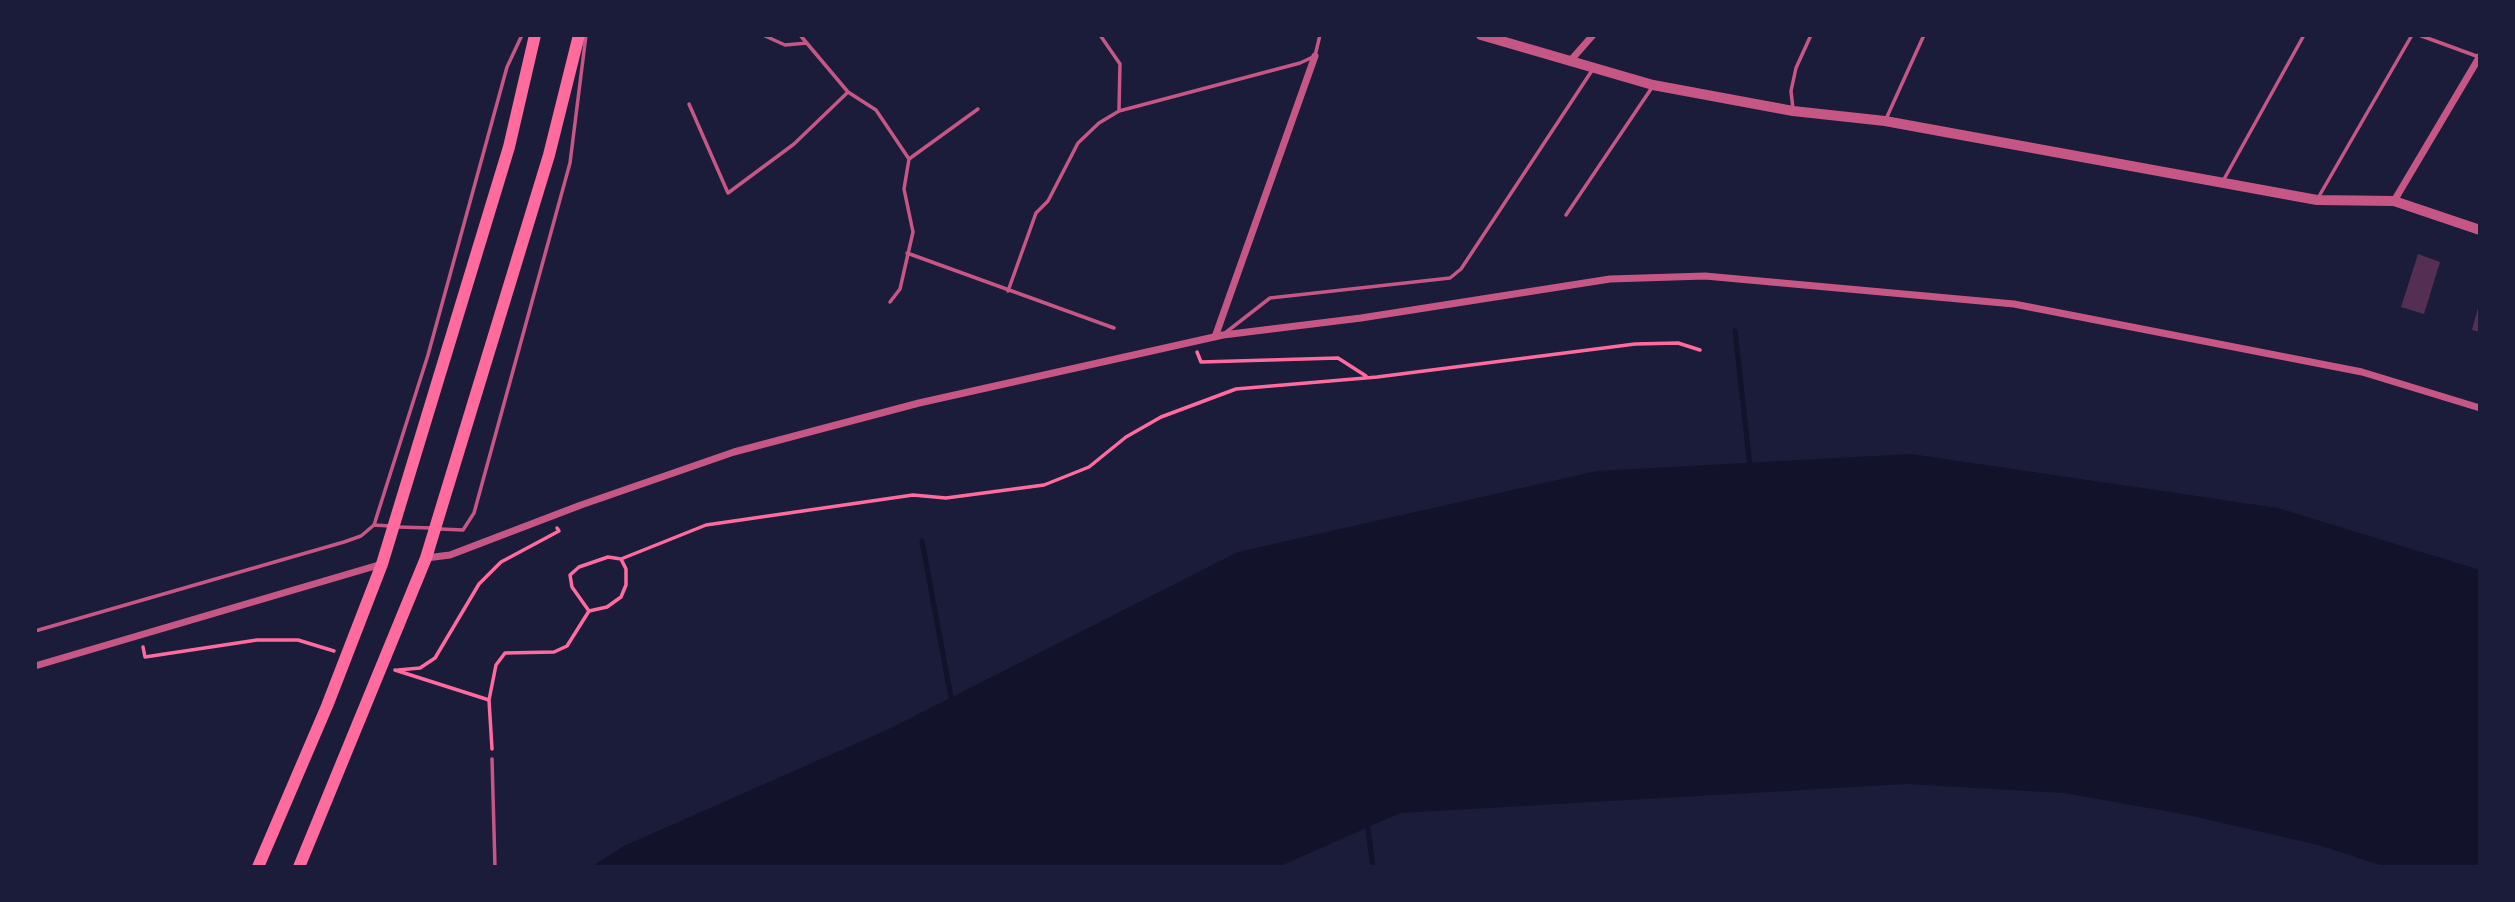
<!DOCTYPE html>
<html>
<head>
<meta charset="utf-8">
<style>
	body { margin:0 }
	#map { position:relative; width:2515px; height:902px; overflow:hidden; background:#1b1b3a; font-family:Karla,sans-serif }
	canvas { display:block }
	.frame { position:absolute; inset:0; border:37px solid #1b1b3a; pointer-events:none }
</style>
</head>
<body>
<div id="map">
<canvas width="2515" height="902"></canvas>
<div class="frame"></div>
</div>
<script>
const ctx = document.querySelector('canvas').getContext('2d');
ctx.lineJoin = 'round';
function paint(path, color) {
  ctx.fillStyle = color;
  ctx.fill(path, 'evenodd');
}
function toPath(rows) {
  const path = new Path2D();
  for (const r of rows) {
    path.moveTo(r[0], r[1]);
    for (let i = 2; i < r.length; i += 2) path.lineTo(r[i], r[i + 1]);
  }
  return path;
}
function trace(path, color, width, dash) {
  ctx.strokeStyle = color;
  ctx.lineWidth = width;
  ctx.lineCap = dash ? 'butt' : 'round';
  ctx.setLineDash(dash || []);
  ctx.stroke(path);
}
paint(toPath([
	[1911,454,2278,508,2480,570,2480,867,2386,867,2322,846,2188,815,2064,793,1907,784,1400,813,1278,867,591,867,624,846,889,729,1238,552,1597,471]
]), '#12122b');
trace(toPath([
	[1735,331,1750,467],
	[922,541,952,703],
	[1367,822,1373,867]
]), '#12122b', 5);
paint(toPath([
	[2418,254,2440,262,2424,314,2401,307],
	[2479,304,2480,304,2480,332,2472,330]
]), '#542f53');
trace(toPath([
	[1197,352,1201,362,1338,358,1366,376],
	[608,557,621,559,626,569,626,585,621,597,607,607,589,611,572,587,570,575,579,567,608,557],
	[621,559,706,525,913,495,946,498,1044,485,1089,467,1126,437,1161,417,1236,389,1377,377,1635,344,1678,343,1700,350],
	[143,647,145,657,257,640,298,640,334,651],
	[395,670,489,700],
	[398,670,420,668,435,658,479,584,501,562,559,531,557,528],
	[492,749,489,700,496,665,505,653,554,652,567,646,589,611]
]), '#ff6b9d', 3.5);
trace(toPath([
	[763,35,785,45,807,43],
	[800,35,848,92,876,110,909,159,904,189,913,232,900,289,890,302],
	[1100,35,1120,64,1119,110],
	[2419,35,2479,57],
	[689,104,728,193,794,144,848,92],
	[1793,109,1791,91,1796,68,1811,35],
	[1886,119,1924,35],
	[909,159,978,109],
	[2223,181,2304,35],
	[2318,198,2412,35],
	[1566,215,1653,86],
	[907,253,1114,328],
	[1008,291,1036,213,1048,201,1078,143,1099,123,1119,111,1300,63,1315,56,1320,35],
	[1225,333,1270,298,1450,278,1461,269,1593,69],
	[374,525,428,355,507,67,522,35],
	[398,527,432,528],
	[440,529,463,530,474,513,570,163,586,35],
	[35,631,344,542,361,536,374,525,390,526],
	[492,759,495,867]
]), '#c65784', 3.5);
trace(toPath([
	[1571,60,1593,35],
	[2394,201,2480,56],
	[1215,337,1315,56],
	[426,558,450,555,581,505,734,452,919,403,1223,335,1361,318,1610,279,1705,276,2014,304,2362,372,2480,408],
	[35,666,382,564]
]), '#c65784', 7);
trace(toPath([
	[1481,35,1653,85,1793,111,1885,121,2317,200,2394,201,2480,230]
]), '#c65784', 10);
trace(toPath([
	[258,867,327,706,382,564,509,147,535,35],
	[299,867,426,558,549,155,579,35]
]), '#ff6b9d', 12);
</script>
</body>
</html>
